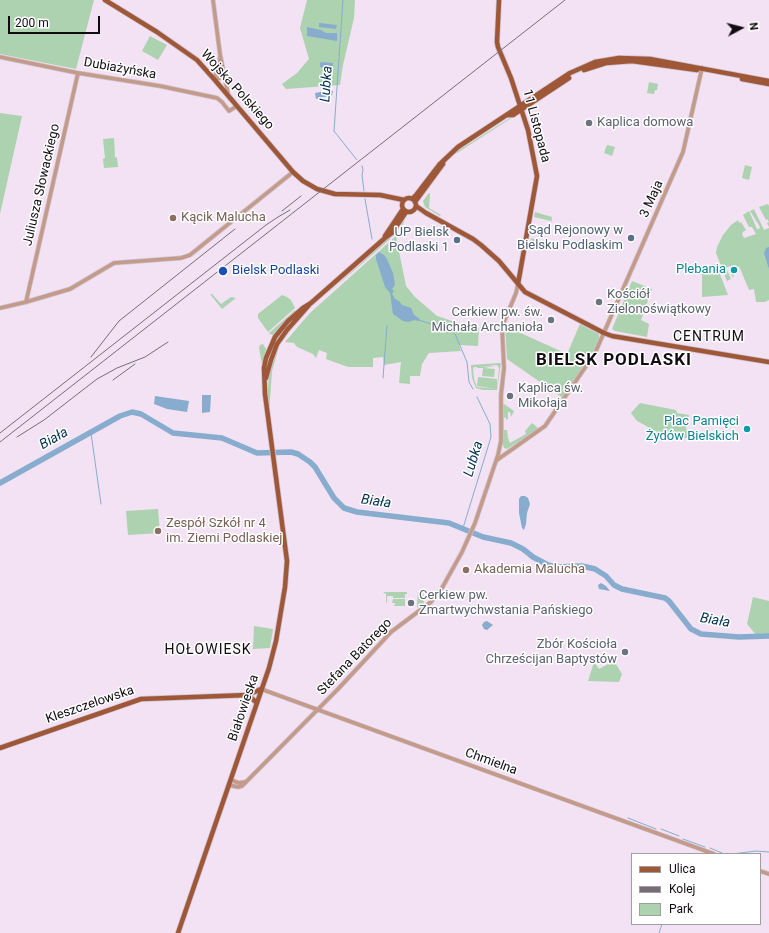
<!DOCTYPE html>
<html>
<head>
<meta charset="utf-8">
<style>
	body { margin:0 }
	#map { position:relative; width:769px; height:933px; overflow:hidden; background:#f2e2f3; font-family:Roboto,sans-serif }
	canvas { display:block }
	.legend { position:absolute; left:631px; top:853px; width:130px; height:72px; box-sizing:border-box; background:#fff; border:1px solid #a09ea0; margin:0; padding:5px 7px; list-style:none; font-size:12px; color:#110c11 }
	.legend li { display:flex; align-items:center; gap:8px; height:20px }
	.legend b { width:20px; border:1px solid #a09ea0 }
	.north { position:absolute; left:721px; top:8px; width:40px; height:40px; -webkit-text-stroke:3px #fff; paint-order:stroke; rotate:83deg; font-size:11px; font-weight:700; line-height:16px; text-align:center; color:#110c11 }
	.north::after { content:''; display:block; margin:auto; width:14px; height:18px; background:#110c11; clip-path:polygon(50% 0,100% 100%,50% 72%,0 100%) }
	.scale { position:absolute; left:8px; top:16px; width:92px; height:18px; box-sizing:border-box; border:2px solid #110c11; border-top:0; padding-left:5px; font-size:12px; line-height:14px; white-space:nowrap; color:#110c11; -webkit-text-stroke:3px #fff; paint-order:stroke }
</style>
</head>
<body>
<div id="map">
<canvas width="769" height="933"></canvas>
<ul class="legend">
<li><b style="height:5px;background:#9f5837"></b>Ulica</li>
<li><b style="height:5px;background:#776d77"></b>Kolej</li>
<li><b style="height:11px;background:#acd2b0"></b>Park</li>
</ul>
<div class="north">N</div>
<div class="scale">200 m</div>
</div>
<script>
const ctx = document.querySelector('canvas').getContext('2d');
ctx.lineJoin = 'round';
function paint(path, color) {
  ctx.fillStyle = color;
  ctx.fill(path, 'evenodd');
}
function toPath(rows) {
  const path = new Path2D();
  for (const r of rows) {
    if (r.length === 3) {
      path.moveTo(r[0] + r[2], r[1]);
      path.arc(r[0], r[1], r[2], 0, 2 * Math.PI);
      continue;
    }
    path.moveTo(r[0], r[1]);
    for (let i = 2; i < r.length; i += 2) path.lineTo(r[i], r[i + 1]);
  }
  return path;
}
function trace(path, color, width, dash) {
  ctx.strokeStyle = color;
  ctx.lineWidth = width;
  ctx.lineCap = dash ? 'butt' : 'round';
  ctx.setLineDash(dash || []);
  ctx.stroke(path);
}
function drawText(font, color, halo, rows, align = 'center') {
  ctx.font = font + ' Roboto,sans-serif';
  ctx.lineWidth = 3;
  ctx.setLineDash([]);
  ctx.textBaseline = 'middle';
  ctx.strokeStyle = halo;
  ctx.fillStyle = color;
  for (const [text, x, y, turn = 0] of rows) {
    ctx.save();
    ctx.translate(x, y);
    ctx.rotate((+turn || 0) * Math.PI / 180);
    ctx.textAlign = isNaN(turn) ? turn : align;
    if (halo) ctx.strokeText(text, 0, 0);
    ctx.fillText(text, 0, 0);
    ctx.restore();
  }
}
paint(toPath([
	[0,0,94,0,76,69,0,54],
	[307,0,355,0,354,18,343,65,340,85,286,89,282,84,297,73,309,59,300,28],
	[150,36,167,45,158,60,142,51],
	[649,82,658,84,657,90,655,90,654,94,647,93],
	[0,113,22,116,0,214],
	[513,116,513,117,457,153,456,152],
	[114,138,115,157,117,158,118,167,104,168,103,159,105,158,103,139],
	[607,145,615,147,612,156,604,153],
	[745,165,752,167,749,180,742,178],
	[429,193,430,194,429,208,441,215,440,216,425,207,423,201],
	[768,204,769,206,769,227,767,223,769,222,767,219,766,220,759,207],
	[754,209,764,230,769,228,769,300,765,302,756,302,754,289,749,290,739,266,736,268,733,278,729,269,731,268,730,266,726,268,731,279,727,281,716,253,717,247,723,235,731,225,738,220,739,223,741,222,746,230,743,232,742,234,744,238,756,234,752,227,749,227,743,215,749,211,757,229,759,229,760,227,750,211],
	[535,212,552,217,550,233,549,233,551,221,534,217],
	[403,219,405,219,403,224,389,240,325,296,388,239],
	[396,236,406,286,415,297,437,316,455,322,479,328,478,346,459,345,461,351,429,353,422,364,420,376,410,376,410,384,399,383,401,362,384,365,383,357,373,358,373,367,348,367,326,359,327,353,319,350,316,358,313,354,297,347,294,343,285,342,310,313],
	[531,238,537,240,535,249,529,247],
	[716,264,728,295,702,297,702,266],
	[632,281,652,289,641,320,649,324,647,337,615,331,612,329],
	[210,294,212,294,221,304,231,297,236,298,222,309],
	[282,295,287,297,291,300,295,308,268,332,258,318,258,314],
	[295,310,295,312,273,335,270,334,269,333],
	[580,324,597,333,599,334,599,338,591,358,563,398,507,359,505,326,567,354],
	[263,344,266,349,263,364,262,364,259,348,260,345],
	[279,347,272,371,269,413,267,398,269,377,271,367],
	[501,363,497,390,483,390,476,388,472,378,471,365],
	[497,365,499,368,497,388,497,379,478,377,477,386,496,389,477,387,474,379,473,367,477,370,474,367,477,367,477,368,483,368,482,376,494,377,495,369,484,368,496,366,479,367],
	[640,403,676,410,677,413,689,415,686,428,688,438,663,435,637,421,631,413],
	[504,404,514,411,511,417,510,412,508,412,508,419,506,420,506,417,504,418,504,430,507,430,508,438,510,443,526,434,525,431,532,423,538,428,537,430,507,449,504,448,503,445,502,405],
	[158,509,160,533,128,535,126,511],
	[383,592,407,592,407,594,405,594,405,598,393,598,393,596,387,596,387,602,386,603,386,594],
	[418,592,423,592,424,604,417,608],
	[753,597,769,601,769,636,757,636,747,624],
	[393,599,405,599,405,606,393,606,395,605,395,603,392,603],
	[254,626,273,629,270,648,253,649],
	[614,661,622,674,619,682,588,681,594,662,599,669]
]), '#acd2b0');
paint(toPath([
	[319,23,337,25,336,29,319,27],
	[307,27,321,30,326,33,337,33,337,41,307,36],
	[322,62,333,63,333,68,320,67,320,63],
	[330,90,333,91,332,95,316,99,315,93],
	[769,247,769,269,764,253,766,248],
	[379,252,384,255,387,259,393,273,395,285,392,289,394,291,392,294,395,299,399,301,402,305,411,308,414,315,420,319,419,321,414,320,408,322,403,321,393,314,390,293,385,287,376,259,376,255],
	[202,395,211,395,210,412,202,413],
	[155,396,189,401,187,412,167,409,154,404],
	[521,496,525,496,528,498,530,504,527,513,526,524,524,530,522,528,519,513,519,499],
	[601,583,606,586,610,591,599,589,598,585],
	[487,621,493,625,487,630,484,629,482,625,484,622]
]), '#87acce');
trace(toPath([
	[343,0,334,131,357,160],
	[362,166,363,170,362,175,364,191],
	[365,199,372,239],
	[419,320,452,331,455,334,467,362,469,382,473,389],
	[383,378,387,326],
	[91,433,101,504],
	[463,528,491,437,490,424,477,397],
	[628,818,656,829],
	[661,829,679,836],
	[683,839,705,847],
	[710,848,722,853],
	[732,854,756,851,769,852],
	[659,933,662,924]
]), '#87acce', 1);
trace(toPath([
	[0,483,120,416,132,412,141,414,173,433,222,438,257,453,291,452,298,454,310,462,315,467,334,498,344,508,357,512,449,523,483,537,511,543,523,549,533,557,548,565,556,567,582,566,595,569,606,576,614,585,622,589,665,598,669,601,691,629,701,634,739,637,769,636]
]), '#87acce', 5.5);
const minor = toPath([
	[213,0,220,54,228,94],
	[0,57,78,73,160,86,217,98,222,102,229,111,237,106],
	[220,57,219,66,214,79,220,78,225,74],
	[26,302,78,73],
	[0,308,26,302,70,289,114,263,181,258,190,255,293,172],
	[497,460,545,426,595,353,683,152,702,68],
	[261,689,714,854],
	[231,780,239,783,245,782],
	[229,785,238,787,242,786,339,688,391,632,431,602,442,588,462,552,475,523,498,455,501,441,501,395,504,368,502,327,516,293,518,284],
	[760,871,769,874]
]);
const major = toPath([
	[105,0,157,32,197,60,214,79,293,172,303,181,317,189,335,194,380,195,404,200],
	[499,0,497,42,498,47,511,78,528,130,537,176,518,284],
	[584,70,606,63,632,61,697,70],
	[742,79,769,84],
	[508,115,513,115,569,78],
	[409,205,7],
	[412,199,416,195,439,165,458,147,570,73,595,62,619,58,650,59,769,81],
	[415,202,443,164],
	[416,206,426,213,473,239,481,245,499,261,525,292,604,333,612,336,769,362],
	[385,236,403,209],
	[266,378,271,360,277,344,287,330,309,305],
	[248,695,257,703],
	[0,748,141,699,248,695,261,689],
	[178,933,269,668,276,641,285,587,287,561,265,394,264,368,266,358,275,337,288,321,303,308,311,303,385,238,392,233,406,212]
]);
trace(minor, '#cec0cf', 5);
trace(major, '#cec0cf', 6);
trace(minor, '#c49b89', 3.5);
trace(major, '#9f5837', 4.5);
trace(toPath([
	[282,211,301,196],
	[91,357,119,321,235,229],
	[113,380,135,364],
	[0,433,266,225,278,217,290,210],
	[17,437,44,420,97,379,117,368,145,357,168,342],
	[0,442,565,0]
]), '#776d77', 1);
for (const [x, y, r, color] of [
	[589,123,4,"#6b7280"],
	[173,218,4,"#8d6e63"],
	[631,238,4,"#5c6f8a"],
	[457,240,4,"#5c6f8a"],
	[734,270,4,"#0f9aa8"],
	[223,271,5,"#1a4fb4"],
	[599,302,4,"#6b7280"],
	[551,320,4,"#6b7280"],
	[510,396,4,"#6b7280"],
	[747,429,4,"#0f9aa8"],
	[158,531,4,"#8d6e63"],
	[466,570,4,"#8d6e63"],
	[411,603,4,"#6b7280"],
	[625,652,4,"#6b7280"]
]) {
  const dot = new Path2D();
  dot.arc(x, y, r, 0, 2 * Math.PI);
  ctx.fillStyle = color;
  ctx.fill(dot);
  trace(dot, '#fff', 1.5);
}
drawText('13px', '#110c11', '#fff', [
	["Dubiażyńska",120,69,10],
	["Wojska Polskiego",237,90,48],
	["11 Listopada",536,126,75],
	["Juliusza Słowackiego",42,185,-77],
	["3 Maja",652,199,-66],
	["Stefana Batorego",355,657,-46],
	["Kleszczelowska",90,705,-19],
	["Białowieska",244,708,-71],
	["Chmielna",491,762,20]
]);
drawText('13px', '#5b616d', '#fff', [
	["Kaplica domowa",597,123],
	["Kościół",607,295],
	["Zielonoświątkowy",607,310],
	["Cerkiew pw. św.",543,313,"right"],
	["Michała Archanioła",543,328,"right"],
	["Kaplica św.",518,389],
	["Mikołaja",518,404],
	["Cerkiew pw.",419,596],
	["Zmartwychwstania Pańskiego",419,611],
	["Zbór Kościoła",617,645,"right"],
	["Chrześcijan Baptystów",617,660,"right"]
], 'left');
drawText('13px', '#785e54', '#fff', [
	["Kącik Malucha",181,218],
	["Zespół Szkół nr 4",166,524],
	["im. Ziemi Podlaskiej",166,539],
	["Akademia Malucha",474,570]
], 'left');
drawText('13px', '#4e5e75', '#fff', [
	["Sąd Rejonowy w",623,231],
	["Bielsku Podlaskim",623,246],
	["UP Bielsk",449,233],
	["Podlaski 1",449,248]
], 'right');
drawText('13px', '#0d838f', '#fff', [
	["Plebania",726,270],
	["Plac Pamięci",739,422],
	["Żydów Bielskich",739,437]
], 'right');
drawText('13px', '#164399', '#fff', [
	["Bielsk Podlaski",232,271]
], 'left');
drawText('italic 14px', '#023051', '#fff', [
	["Lubka",327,84,-86],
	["Biała",54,439,-29],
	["Lubka",474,459,-73],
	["Biała",376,502,8],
	["Biała",715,621,10]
]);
ctx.letterSpacing = '1px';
drawText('14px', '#110c11', '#fff', [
	["CENTRUM",709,337],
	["HOŁOWIESK",208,650]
]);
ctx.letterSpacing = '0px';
ctx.letterSpacing = '1px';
drawText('bold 17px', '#110c11', '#fff', [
	["BIELSK PODLASKI",614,361]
]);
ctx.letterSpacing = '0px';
</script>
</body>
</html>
